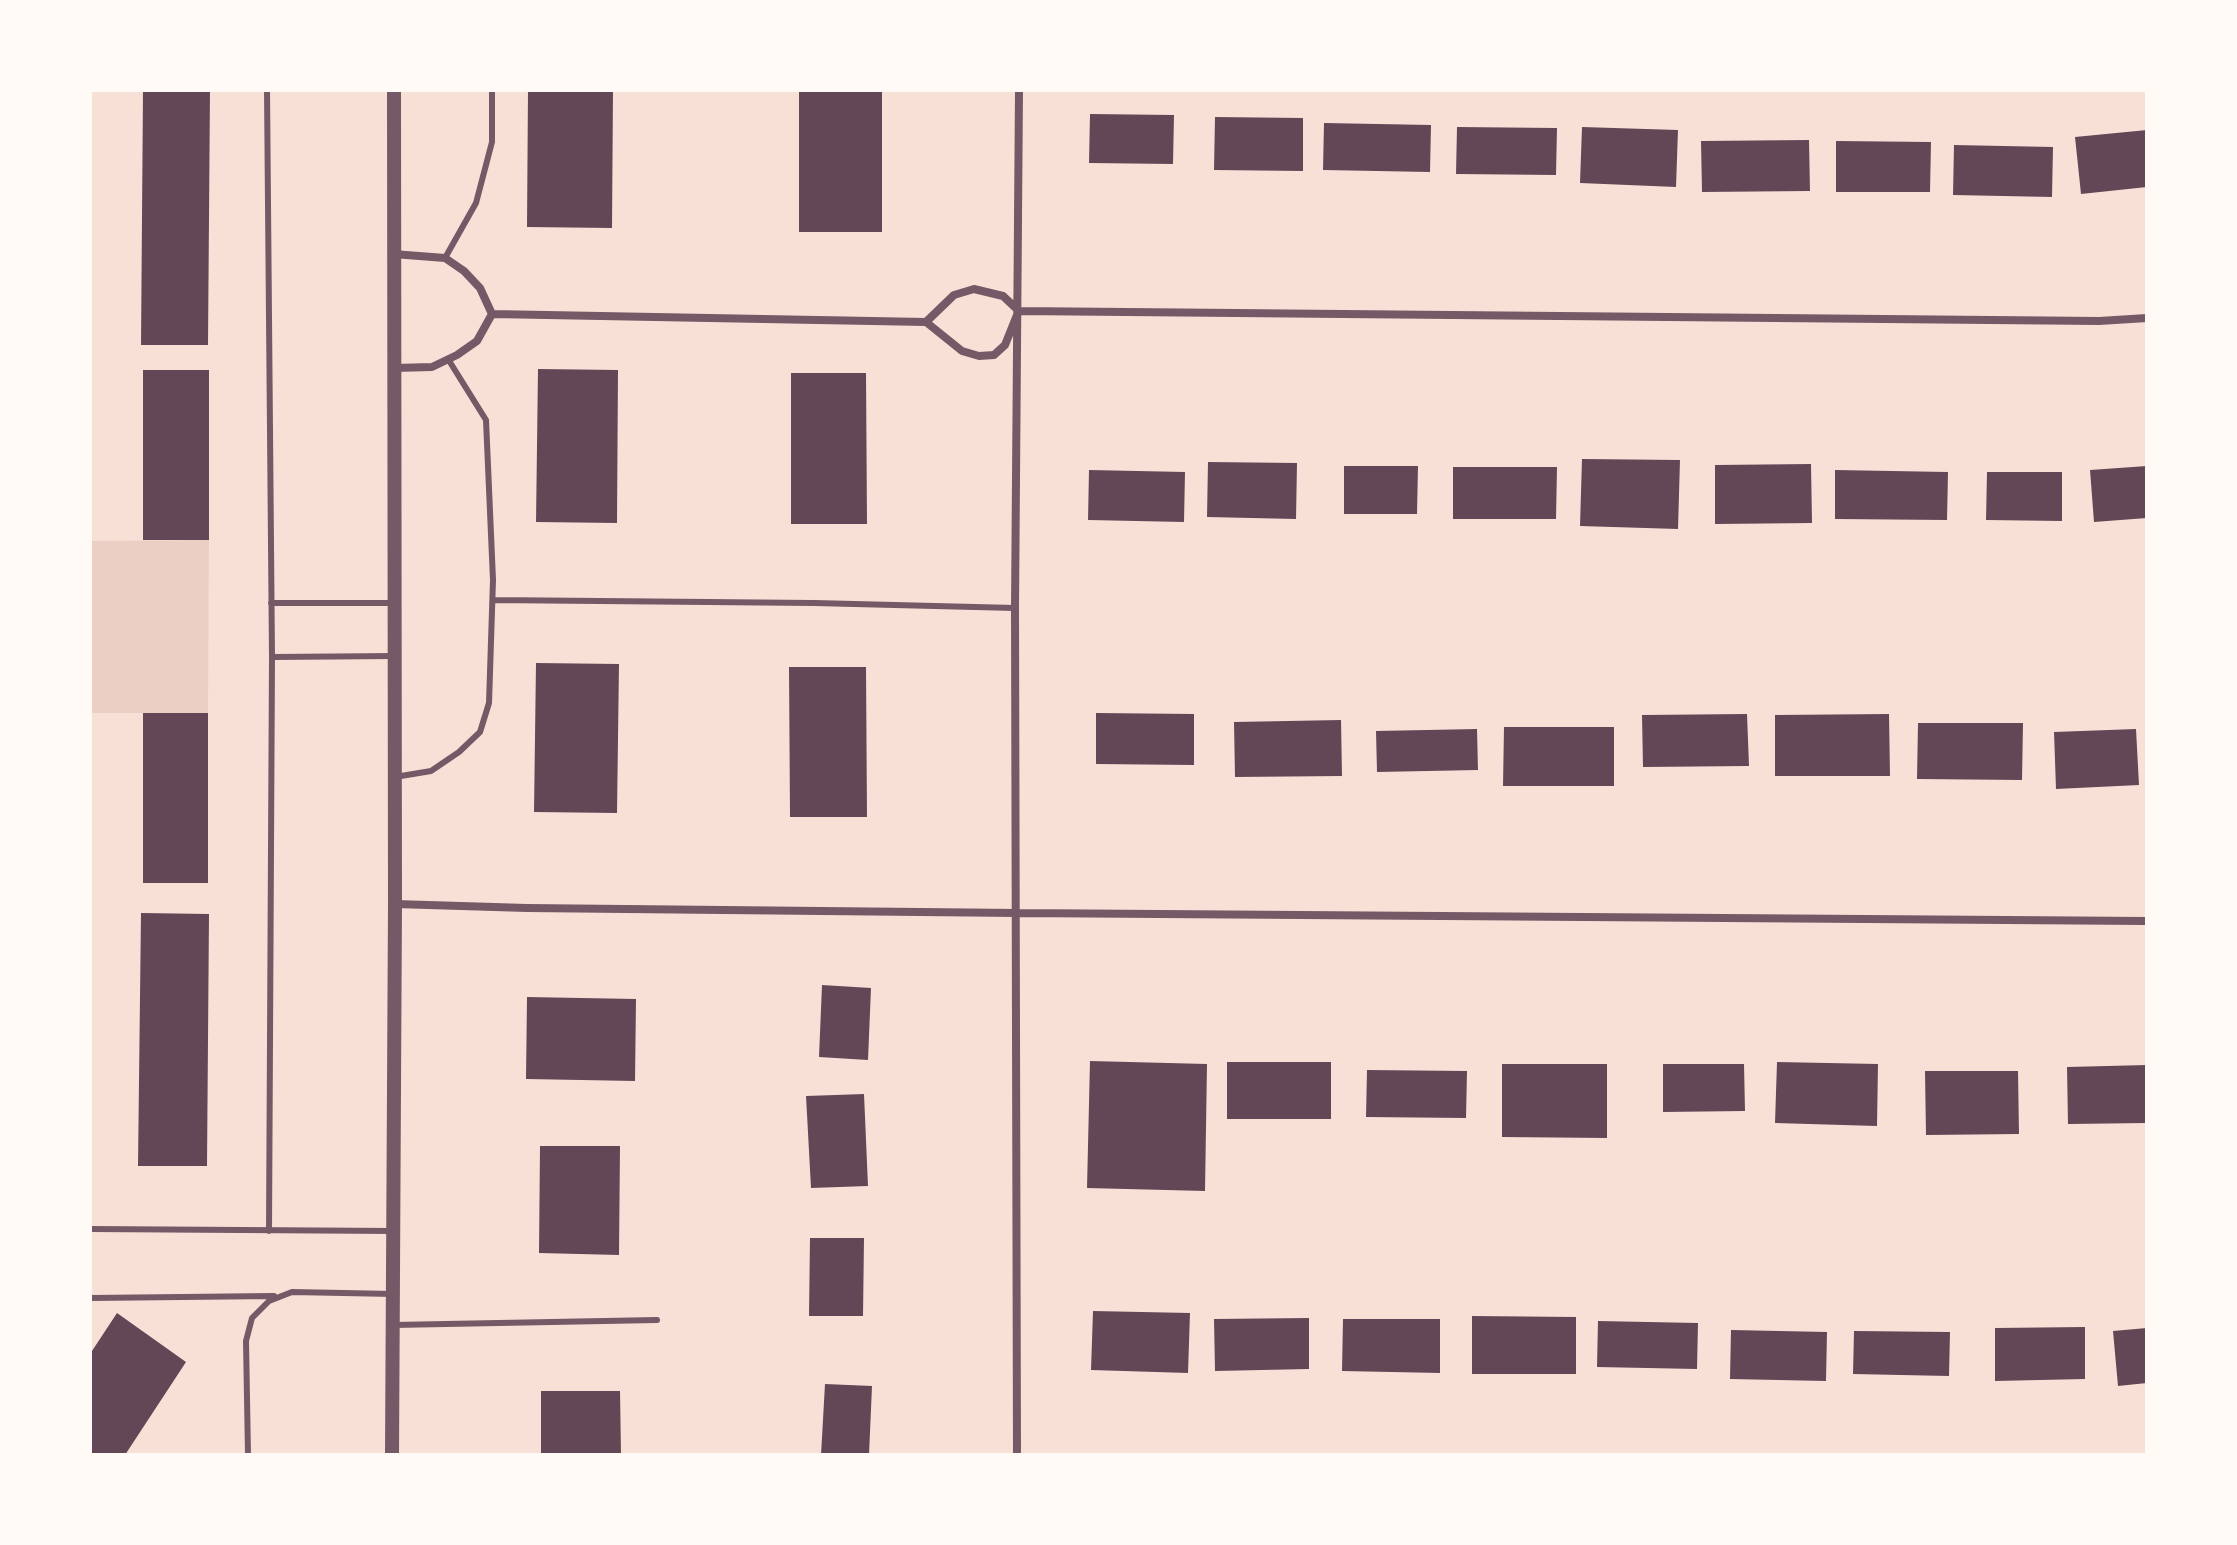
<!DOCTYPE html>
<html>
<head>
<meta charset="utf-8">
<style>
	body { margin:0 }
	#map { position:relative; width:2237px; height:1545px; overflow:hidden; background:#f7e1d7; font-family:"Titillium Web",sans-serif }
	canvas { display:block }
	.frame { position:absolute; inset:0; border:92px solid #fffaf5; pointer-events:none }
</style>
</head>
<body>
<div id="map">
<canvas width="2237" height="1545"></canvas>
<div class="frame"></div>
</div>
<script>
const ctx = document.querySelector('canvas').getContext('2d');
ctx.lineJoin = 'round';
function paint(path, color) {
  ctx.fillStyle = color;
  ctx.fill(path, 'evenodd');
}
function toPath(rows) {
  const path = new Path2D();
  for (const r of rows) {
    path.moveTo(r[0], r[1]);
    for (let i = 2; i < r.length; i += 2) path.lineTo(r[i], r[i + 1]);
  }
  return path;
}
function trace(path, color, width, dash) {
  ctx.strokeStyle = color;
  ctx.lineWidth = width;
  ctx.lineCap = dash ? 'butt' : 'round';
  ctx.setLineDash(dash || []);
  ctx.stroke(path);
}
paint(toPath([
	[209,540,208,713,90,713,90,541]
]), '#ebcfc5');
paint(toPath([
	[143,90,210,90,208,345,141,345],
	[528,90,613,90,612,228,527,227],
	[799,90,882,90,882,232,799,232],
	[1090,114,1174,115,1173,164,1089,163],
	[1215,117,1303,118,1303,171,1214,170],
	[1324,123,1431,125,1430,172,1323,170],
	[1457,127,1557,128,1556,175,1456,174],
	[1582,127,1678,130,1676,187,1580,183],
	[2147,130,2147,187,2081,194,2075,137],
	[1809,140,1810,191,1702,192,1701,141],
	[1836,141,1931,142,1930,192,1836,192],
	[1954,145,2053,147,2052,197,1953,195],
	[538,369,618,370,617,523,536,522],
	[143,370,209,370,209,540,143,540],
	[791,373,866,373,867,524,791,524],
	[1582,459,1680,460,1678,529,1580,526],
	[1208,462,1297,463,1296,519,1207,517],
	[1811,464,1812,523,1715,524,1715,465],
	[1344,466,1418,466,1417,514,1344,514],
	[2147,466,2147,518,2094,522,2090,470],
	[1453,467,1557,467,1556,519,1453,519],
	[1089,470,1185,472,1184,522,1088,520],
	[1835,470,1948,472,1947,520,1835,519],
	[1987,472,2062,472,2062,521,1986,520],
	[536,663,619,664,617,813,534,812],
	[789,667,866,667,867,817,790,817],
	[143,713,208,713,208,883,143,883],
	[1096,713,1194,714,1194,765,1096,764],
	[1747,714,1749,766,1643,767,1642,715],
	[1889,714,1890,776,1775,776,1775,715],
	[1341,720,1342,776,1235,777,1234,722],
	[1918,723,2023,723,2022,780,1917,779],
	[1504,727,1614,727,1614,786,1503,786],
	[1477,729,1478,770,1377,772,1376,731],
	[2136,729,2139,785,2056,789,2054,732],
	[141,913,209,914,207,1166,138,1166],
	[822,985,871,988,868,1060,819,1057],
	[527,997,636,999,635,1081,526,1079],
	[1090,1061,1207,1064,1205,1191,1087,1188],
	[1227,1062,1331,1062,1331,1119,1227,1119],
	[1777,1062,1878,1064,1877,1126,1775,1123],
	[1502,1064,1607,1064,1607,1138,1502,1137],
	[1663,1064,1744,1064,1745,1111,1663,1112],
	[2147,1065,2147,1123,2068,1124,2067,1067],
	[1367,1070,1467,1071,1466,1118,1366,1117],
	[1925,1071,2018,1071,2019,1134,1926,1135],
	[864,1094,868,1186,811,1188,806,1096],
	[540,1146,620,1146,619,1255,539,1253],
	[810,1238,864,1238,863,1316,809,1316],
	[1093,1311,1190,1313,1188,1373,1091,1370],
	[117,1313,186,1362,125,1455,90,1455,90,1354],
	[1472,1316,1576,1317,1576,1374,1472,1374],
	[1309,1318,1309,1369,1215,1371,1214,1319],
	[1343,1319,1440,1319,1440,1373,1342,1371],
	[1598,1321,1698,1323,1697,1369,1597,1367],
	[2085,1327,2085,1379,1995,1381,1995,1328],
	[2147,1328,2147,1383,2118,1386,2113,1331],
	[1731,1330,1827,1332,1826,1381,1730,1379],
	[1854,1331,1950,1332,1949,1376,1853,1374],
	[825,1384,872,1386,869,1455,821,1455],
	[541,1391,620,1391,621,1455,541,1455]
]), '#644757');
trace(toPath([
	[267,90,272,657,269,1231],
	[445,258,476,203,492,142,492,90],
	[493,600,814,603,1015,608],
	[271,603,395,603],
	[272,657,395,656],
	[395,777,431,771,459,752,480,732,489,703,493,580,486,420,448,359],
	[90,1229,394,1231],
	[90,1298,274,1296],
	[393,1325,657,1320],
	[248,1455,246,1341,252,1318,269,1301,292,1292,394,1294]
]), '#755966', 6);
trace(toPath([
	[393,254,445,258,464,271,480,288,492,314],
	[1019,311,2099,321,2147,318],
	[926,322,962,351,979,356,994,355,1005,345,1017,315],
	[394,368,432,367,457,355,477,341,492,314,926,322,954,295,974,289,1003,296,1019,311],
	[395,904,527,908,1018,913,2147,921],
	[1017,1455,1015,608,1019,90]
]), '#755966', 8);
trace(toPath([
	[392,1455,395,904,394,90]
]), '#755966', 14);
</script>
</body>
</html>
